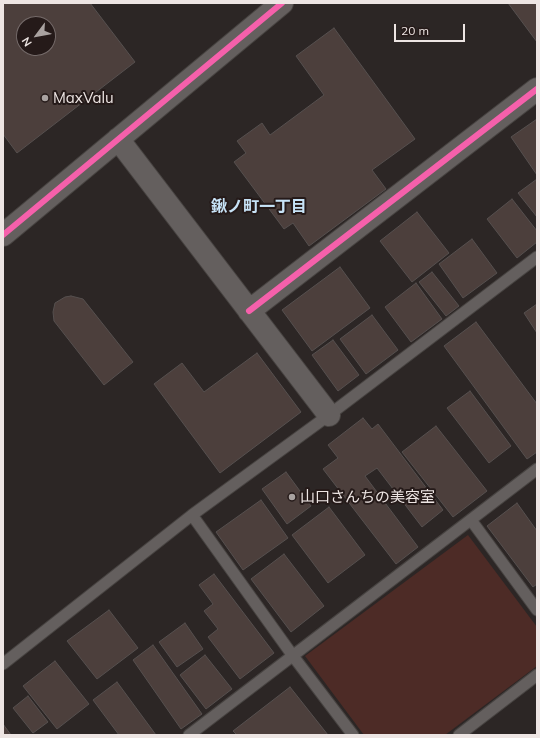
<!DOCTYPE html>
<html>
<head>
<meta charset="utf-8">
<style>
	body { margin:0 }
	#map { position:relative; width:540px; height:738px; overflow:hidden; background:#2c2625; font-family:Mulish,sans-serif }
	canvas { display:block }
	.frame { position:absolute; inset:0; border:4px solid #ede5e3; pointer-events:none }
	.north { position:absolute; left:16px; top:16px; width:40px; height:40px; box-sizing:border-box; background:#251a19; border:1px solid #756b6a; border-radius:50%; rotate:238deg; font-size:11px; font-weight:700; line-height:16px; text-align:center; color:#ede5e3 }
	.north::after { content:''; display:block; margin:auto; width:14px; height:18px; background:#a9a2a0; clip-path:polygon(50% 0,100% 100%,50% 72%,0 100%) }
	.scale { position:absolute; left:394px; top:24px; width:71px; height:18px; box-sizing:border-box; border:2px solid #ede5e3; border-top:0; padding-left:5px; font-size:12px; line-height:14px; white-space:nowrap; color:#ede5e3; -webkit-text-stroke:3px #251a19; paint-order:stroke }
</style>
</head>
<body>
<div id="map">
<canvas width="540" height="738"></canvas>
<div class="frame"></div>
<div class="north">N</div>
<div class="scale">20 m</div>
</div>
<script>
const ctx = document.querySelector('canvas').getContext('2d');
ctx.lineJoin = 'round';
function paint(path, color) {
  ctx.fillStyle = color;
  ctx.fill(path, 'evenodd');
}
function toPath(rows) {
  const path = new Path2D();
  for (const r of rows) {
    path.moveTo(r[0], r[1]);
    for (let i = 2; i < r.length; i += 2) path.lineTo(r[i], r[i + 1]);
  }
  return path;
}
function trace(path, color, width, dash) {
  ctx.strokeStyle = color;
  ctx.lineWidth = width;
  ctx.lineCap = dash ? 'butt' : 'round';
  ctx.setLineDash(dash || []);
  ctx.stroke(path);
}
function drawText(font, color, halo, rows, align = 'center') {
  ctx.font = font + ' Mulish,"Noto Sans JP",sans-serif';
  ctx.lineWidth = 4;
  ctx.setLineDash([]);
  ctx.textBaseline = 'middle';
  ctx.strokeStyle = halo;
  ctx.fillStyle = color;
  for (const [text, x, y, turn = 0] of rows) {
    ctx.save();
    ctx.translate(x, y);
    ctx.rotate((+turn || 0) * Math.PI / 180);
    ctx.textAlign = isNaN(turn) ? turn : align;
    if (halo) ctx.strokeText(text, 0, 0);
    ctx.fillText(text, 0, 0);
    ctx.restore();
  }
}
paint(toPath([
	[468,535,537,627,537,666,445,735,364,735,305,656]
]), '#4d2b26');
const building = toPath([
	[3,3,90,3,135,62,17,153,3,134,3,3],
	[24,24,48,24,48,48,24,48,24,24],
	[508,3,537,3,537,42,508,3],
	[334,28,415,139,372,170,386,189,309,246,293,223,284,229,234,162,246,153,237,141,262,123,270,135,324,95,296,56,334,28],
	[537,119,537,175,511,137,537,119],
	[537,179,537,217,518,193,537,179],
	[512,199,537,231,537,242,517,258,487,219,512,199],
	[417,212,449,253,412,282,380,241,417,212],
	[472,239,497,273,463,298,439,264,472,239],
	[340,267,370,308,312,351,282,310,340,267],
	[432,272,459,306,446,316,419,282,432,272],
	[416,283,442,319,411,342,385,307,416,283],
	[71,296,83,299,133,362,104,385,54,321,53,312,55,303,65,297,71,296],
	[537,304,537,333,524,313,537,304],
	[372,315,398,350,366,374,340,339,372,315],
	[476,322,537,404,537,452,527,459,444,346,476,322],
	[333,340,359,375,338,391,312,355,333,340],
	[257,353,301,412,220,473,154,384,182,363,204,392,257,353],
	[470,391,511,446,489,463,447,408,470,391],
	[363,418,372,429,378,424,443,510,422,527,377,468,365,476,418,547,396,564,323,469,338,458,328,445,363,418],
	[436,426,487,491,453,517,402,452,436,426],
	[286,472,311,506,287,524,262,489,286,472],
	[261,500,288,538,243,570,216,532,261,500],
	[517,503,537,531,537,584,533,587,487,526,517,503],
	[329,507,365,555,328,583,292,535,329,507],
	[284,554,324,606,291,632,251,579,284,554],
	[214,574,274,653,240,679,208,637,218,629,204,611,213,604,199,585,214,574],
	[109,610,138,648,97,679,67,641,109,610],
	[185,623,203,649,177,667,159,642,185,623],
	[153,645,202,714,181,729,133,660,153,645],
	[205,655,232,689,206,709,180,675,205,655],
	[55,661,89,704,57,729,23,686,55,661],
	[117,682,156,735,119,735,93,700,117,682],
	[290,687,328,735,237,735,233,731,290,687],
	[28,696,48,722,33,733,13,708,28,696],
	[3,724,11,735,3,735,3,724]
]);
paint(building, '#4c3f3c');
trace(building, '#56504f', 1);
const service = toPath([
	[192,515,293,656,353,735],
	[471,520,537,610],
	[3,664,192,515,329,415,537,257],
	[189,735,537,469],
	[459,735,537,675]
]);
const tertiary = toPath([
	[118,139,329,415],
	[3,235,282,3],
	[249,311,537,89]
]);
trace(service, '#474341', 13);
trace(tertiary, '#474341', 24);
trace(service, '#645f5e', 11);
trace(tertiary, '#645f5e', 22);
trace(toPath([
	[3,235,282,3],
	[249,311,537,89]
]), '#f560ab', 6);
for (const [x, y, r, color] of [
	[45,98,4,"#a9a2a0"],
	[292,497,4,"#a9a2a0"]
]) {
  const dot = new Path2D();
  dot.arc(x, y, r, 0, 2 * Math.PI);
  ctx.fillStyle = color;
  ctx.fill(dot);
  trace(dot, '#251a19', 1.5);
}
drawText('15px', '#ede5e3', '#251a19', [
	["MaxValu",53,98],
	["山口さんちの美容室",300,497]
], 'left');
drawText('bold 16px', '#c7e3f7', '#251a19', [
	["鍬ノ町一丁目",259,207]
]);
</script>
</body>
</html>
